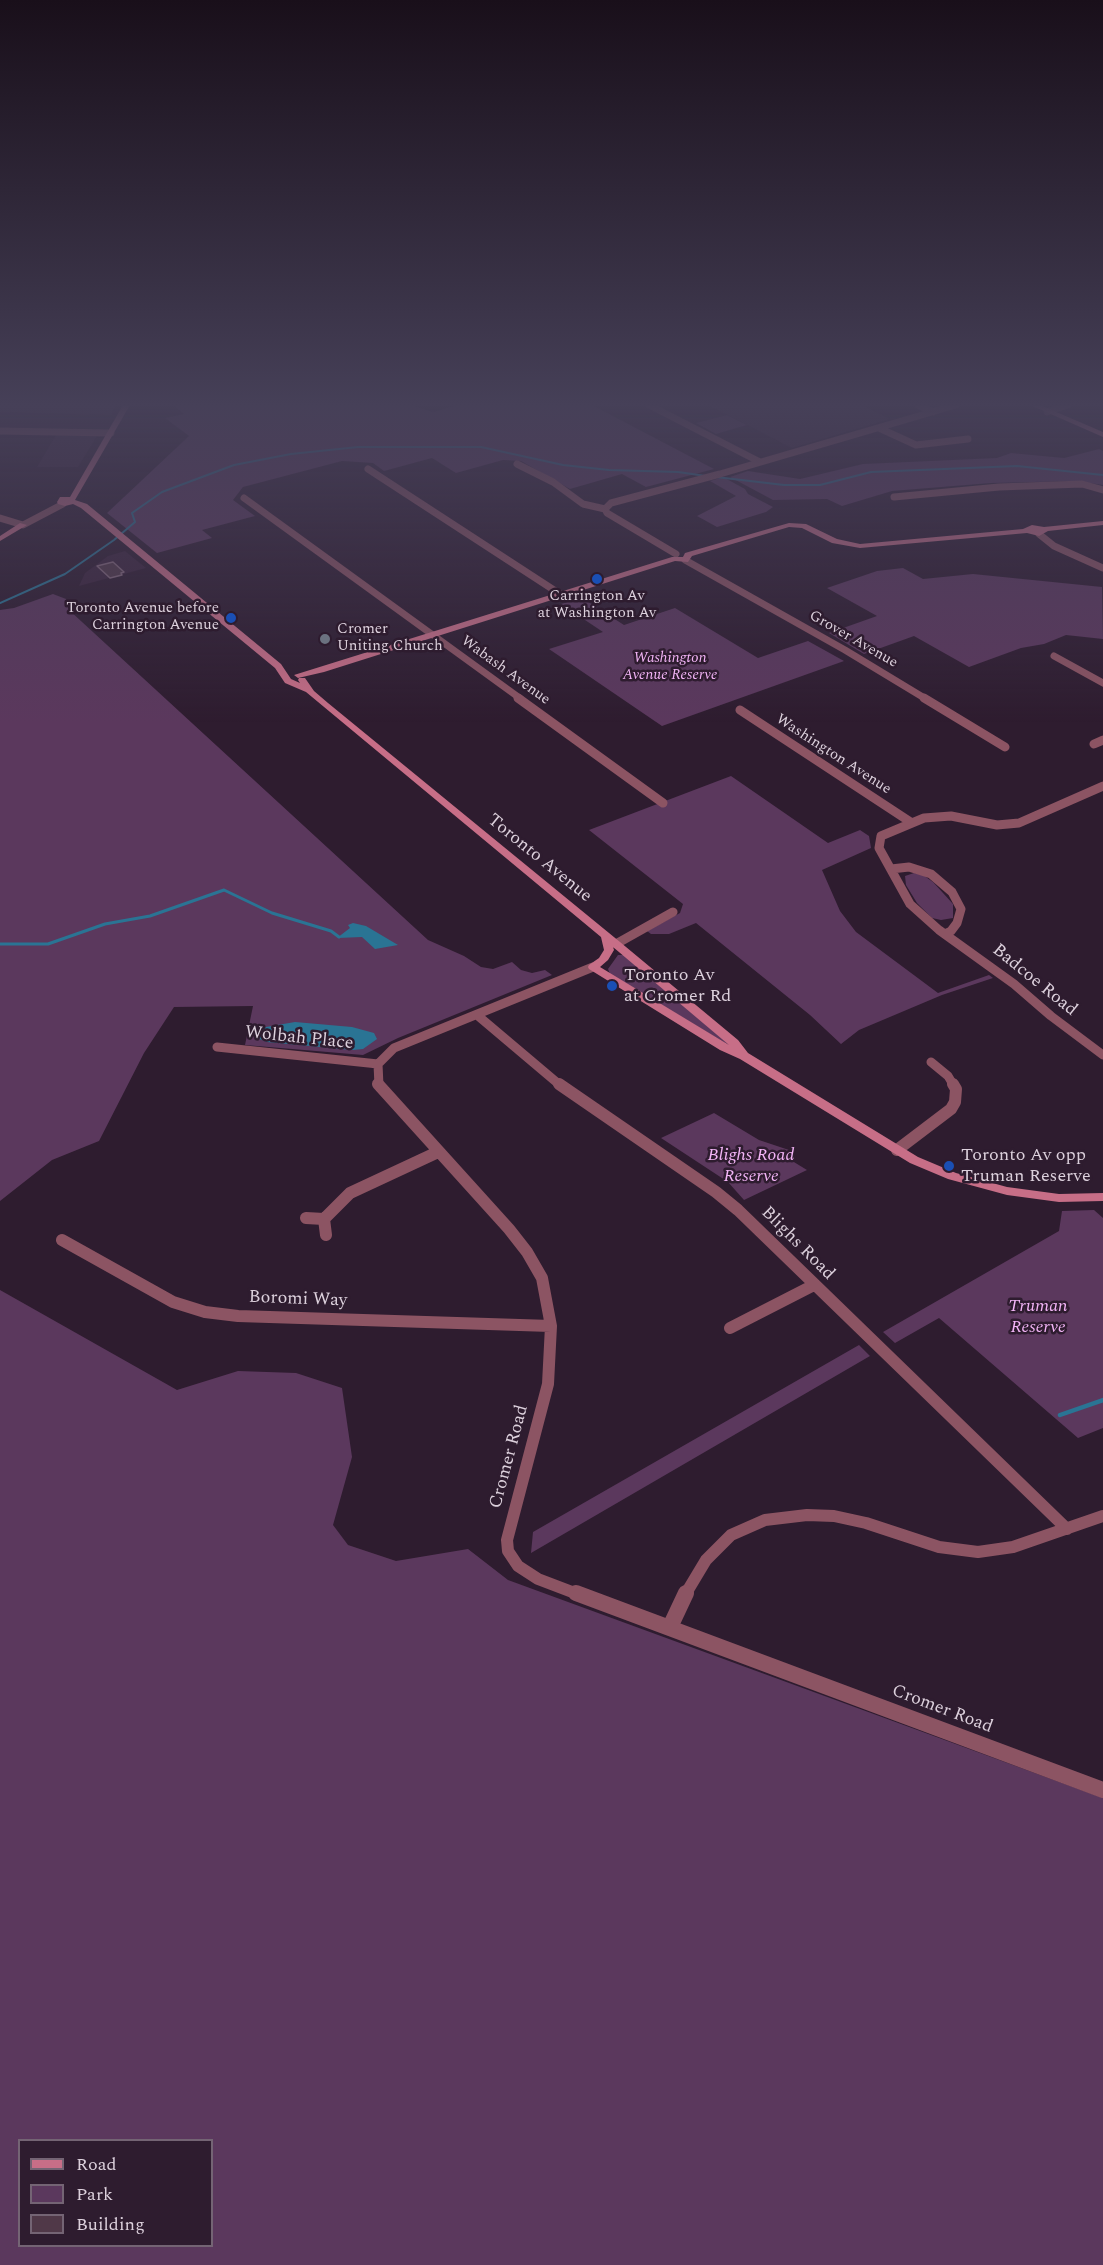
<!DOCTYPE html>
<html>
<head>
<meta charset="utf-8">
<style>
	body { margin:0 }
	#map { position:relative; width:1103px; height:2265px; overflow:hidden; background:#2e1c2f; font-family:Spectral,serif }
	canvas { display:block }
	.legend { position:absolute; left:18px; top:2139px; width:195px; height:108px; box-sizing:border-box; background:#2e1c2f; border:2px solid #746474; margin:0; padding:8px 10px; list-style:none; font-size:18px; color:#dcd0dc }
	.legend li { display:flex; align-items:center; gap:12px; height:30px }
	.legend b { width:30px; border:2px solid #746474 }
</style>
</head>
<body>
<div id="map">
<canvas width="1103" height="2265"></canvas>
<ul class="legend">
<li><b style="height:8px;background:#c76e87"></b>Road</li>
<li><b style="height:16px;background:#5b385d"></b>Park</li>
<li><b style="height:16px;background:#503848"></b>Building</li>
</ul>
</div>
<script>
const ctx = document.querySelector('canvas').getContext('2d');
ctx.lineJoin = 'round';
function paint(path, color) {
  ctx.fillStyle = color;
  ctx.fill(path, 'evenodd');
}
function toPath(rows) {
  const path = new Path2D();
  for (const r of rows) {
    path.moveTo(r[0], r[1]);
    for (let i = 2; i < r.length; i += 2) path.lineTo(r[i], r[i + 1]);
  }
  return path;
}
function trace(path, color, width, dash) {
  ctx.strokeStyle = color;
  ctx.lineWidth = width;
  ctx.lineCap = dash ? 'butt' : 'round';
  ctx.setLineDash(dash || []);
  ctx.stroke(path);
}
function drawText(font, color, halo, rows, align = 'center') {
  ctx.font = font + ' Spectral,serif';
  ctx.lineWidth = 5;
  ctx.setLineDash([]);
  ctx.textBaseline = 'middle';
  ctx.strokeStyle = halo;
  ctx.fillStyle = color;
  for (const [text, x, y, turn = 0] of rows) {
    ctx.save();
    ctx.translate(x, y);
    ctx.rotate((+turn || 0) * Math.PI / 180);
    ctx.textAlign = isNaN(turn) ? turn : align;
    if (halo) ctx.strokeText(text, 0, 0);
    ctx.fillText(text, 0, 0);
    ctx.restore();
  }
}
paint(toPath([
	[0,405,116,405,111,415,0,412],
	[708,405,862,405,890,419,792,448],
	[56,435,97,436,78,467,37,467],
	[125,551,146,568,79,586,85,573,108,556]
]), '#3b243c');
paint(toPath([
	[173,405,411,405,433,412,458,405,592,405,714,469,646,487,622,474,570,489,521,461,503,460,456,473,432,458,384,471,373,463,342,461,243,487,233,500,255,516,202,530,212,538,157,553,107,513,189,436,165,418,184,414],
	[727,415,747,425,716,434,696,423],
	[1099,449,1103,451,1103,485,1076,481,991,483,892,491,842,506,827,499,773,500,730,477,748,471,800,479,863,464,997,458,1011,453,1064,458],
	[723,477,745,489,748,494,773,507,766,512,717,527,697,516,736,496,710,481],
	[903,568,923,579,973,574,1102,587,1103,639,1066,635,1044,644,1021,648,969,667,914,636,864,654,829,633,877,616,827,588,877,571],
	[53,594,66,599,69,610,428,940,464,956,481,967,493,969,512,962,521,970,532,973,545,970,552,975,398,1038,363,1055,245,1045,253,1006,174,1007,144,1053,99,1141,52,1160,0,1201,0,610,14,608],
	[582,598,624,625,675,608,758,658,808,641,844,661,662,726,549,649,603,632,561,604],
	[731,776,828,843,860,830,869,836,871,848,822,870,840,911,856,932,938,993,989,975,993,978,942,995,859,1030,841,1044,810,1015,696,923,669,934,651,934,647,931,680,913,683,904,589,830],
	[914,873,923,875,933,882,953,904,953,918,941,920,932,918,917,903,906,885,905,876],
	[618,955,624,955,732,1047,610,974,608,969],
	[714,1113,759,1140,792,1151,784,1156,807,1170,744,1200,728,1182,661,1138],
	[1094,1210,1103,1218,1103,1428,1078,1438,939,1318,895,1343,883,1332,1059,1231,1062,1211],
	[0,1290,177,1390,238,1371,296,1373,342,1388,352,1457,333,1525,348,1545,396,1561,468,1549,508,1580,1103,1798,1103,2265,0,2265],
	[20,2140,212,2140,212,2246,20,2246],
	[859,1345,870,1356,531,1553,533,1532]
]), '#5b385d');
paint(toPath([
	[353,923,366,926,398,945,375,949,362,937,337,938,350,928,348,925],
	[295,1022,352,1027,374,1033,377,1039,363,1049,353,1050,267,1042,257,1038,258,1032,266,1027]
]), '#2a7494');
trace(toPath([
	[716,477,784,485,820,485,871,472,1017,466,1103,475],
	[0,603,65,574,114,540,135,522,132,513,162,492,234,465,291,454,358,447,481,447,563,465,609,470,678,472,706,476]
]), '#2a7494', 2);
trace(toPath([
	[0,944,48,944,105,924,150,916,224,890,272,913,331,931,339,937]
]), '#2a7494', 3);
trace(toPath([
	[1060,1415,1103,1400]
]), '#2a7494', 4.5);
const building = toPath([
	[113,562,124,572,121,573,122,575,110,578,97,566,113,562]
]);
paint(building, '#503848');
trace(building, '#856a7c', 1.5);
trace(toPath([
	[649,405,760,462],
	[918,405,933,412],
	[1047,412,1068,405],
	[879,428,916,445,968,439],
	[0,431,111,433],
	[517,464,553,482,583,504,605,509,607,513,676,554],
	[368,469,560,594],
	[894,497,999,487,1082,484,1103,490],
	[244,498,521,699],
	[605,509,611,503,720,474,956,405],
	[0,518,23,525,63,504],
	[1039,534,1054,546,1103,568],
	[685,560,845,650,926,699],
	[1054,656,1103,683]
]), '#8c5463', 7);
trace(toPath([
	[518,698,663,803],
	[924,698,1005,747],
	[740,710,912,823],
	[1094,744,1103,740],
	[1103,786,1019,823,997,825,951,816,924,818,881,836,879,848,910,904,939,930,1014,984,1051,1016,1103,1055],
	[891,869,909,867,931,874,952,892,961,909,957,923,951,931,945,934],
	[616,944,673,912],
	[477,1015,561,1086],
	[217,1047,378,1064],
	[931,1062,948,1076,954,1086],
	[379,1086,378,1064,394,1048,593,967]
]), '#8c5463', 9);
trace(toPath([
	[378,1084,509,1229,527,1252,542,1278,551,1326,548,1384,507,1540,508,1551,518,1566,538,1579,580,1595],
	[559,1084,716,1192,738,1210,1067,1529],
	[897,1150,951,1109,955,1102,956,1089,953,1084],
	[306,1218,324,1219],
	[326,1235,324,1219,350,1193,438,1152],
	[62,1240,173,1302,205,1312,238,1316,551,1326],
	[730,1328,814,1285],
	[685,1595,706,1560,731,1535,765,1520,807,1515,834,1516,866,1523,939,1547,978,1552,1013,1547,1103,1516]
]), '#8c5463', 12);
trace(toPath([
	[576,1593,1103,1790],
	[670,1627,686,1593]
]), '#8c5463', 16);
paint(toPath([
	[123,405,130,405,75,500,87,504,281,664,291,679,300,683,298,680,299,678,305,678,314,691,328,703,620,942,738,1040,748,1053,918,1157,956,1173,1007,1187,1059,1194,1103,1193,1103,1201,1059,1202,1007,1195,948,1179,910,1163,740,1059,720,1050,589,969,588,967,589,965,599,958,604,950,601,937,306,692,285,683,275,668,81,508,73,504,65,506,58,504,57,502,60,497,70,497,123,405],
	[613,947,729,1045,600,967,608,960,614,950,613,947],
	[1030,405,1040,405,1103,432,1103,437,1030,405],
	[1103,521,1103,525,1048,531,1039,536,1027,533,860,548,832,543,802,528,789,527,692,556,688,562,675,561,324,672,298,678,294,675,672,557,683,557,685,553,789,523,806,524,837,539,860,544,1023,529,1032,525,1044,527,1103,521],
	[20,523,27,525,0,541,0,536,20,523]
]), '#c76e87');
const sky = ctx.createLinearGradient(0, 0, 0, 723);
sky.addColorStop(0, '#190f1a');
sky.addColorStop(0.56, '#464058');
sky.addColorStop(1, '#46405800');
ctx.fillStyle = sky;
ctx.fillRect(0, 0, 1103, 723);
for (const [x, y, r, color] of [
	[597,579,6,"#1a4fb4"],
	[231,618,6,"#1a4fb4"],
	[325,639,6,"#6b7280"],
	[612,986,6,"#1a4fb4"],
	[949,1166,6,"#1a4fb4"]
]) {
  const dot = new Path2D();
  dot.arc(x, y, r, 0, 2 * Math.PI);
  ctx.fillStyle = color;
  ctx.fill(dot);
  trace(dot, '#2e1c2f', 2);
}
drawText('15px', '#dcd0dc', '#2e1c2f', [
	["Carrington Av",597,597],
	["at Washington Av",597,614],
	["Toronto Avenue before",219,609,"right"],
	["Carrington Avenue",219,626,"right"],
	["Cromer",337,630,"left"],
	["Uniting Church",337,647,"left"]
]);
drawText('15px', '#dcd0dc', '#2e1c2f', [
	["Grover Avenue",853,640,30],
	["Wabash Avenue",505,671,36],
	["Washington Avenue",833,755,33]
]);
drawText('italic 15px', '#f2b4f6', '#2e1c2f', [
	["Washington",670,659],
	["Avenue Reserve",670,676]
]);
drawText('18px', '#dcd0dc', '#2e1c2f', [
	["Toronto Avenue",539,859,39],
	["Badcoe Road",1034,981,39],
	["Wolbah Place",299,1039,6],
	["Blighs Road",797,1244,45],
	["Boromi Way",298,1300,2],
	["Cromer Road",510,1457,-75],
	["Cromer Road",942,1710,21]
]);
drawText('18px', '#dcd0dc', '#2e1c2f', [
	["Toronto Av",624,976],
	["at Cromer Rd",624,997],
	["Toronto Av opp",961,1156],
	["Truman Reserve",961,1177]
], 'left');
drawText('italic 18px', '#f2b4f6', '#2e1c2f', [
	["Blighs Road",751,1156],
	["Reserve",751,1177],
	["Truman",1038,1307],
	["Reserve",1038,1328]
]);
</script>
</body>
</html>
